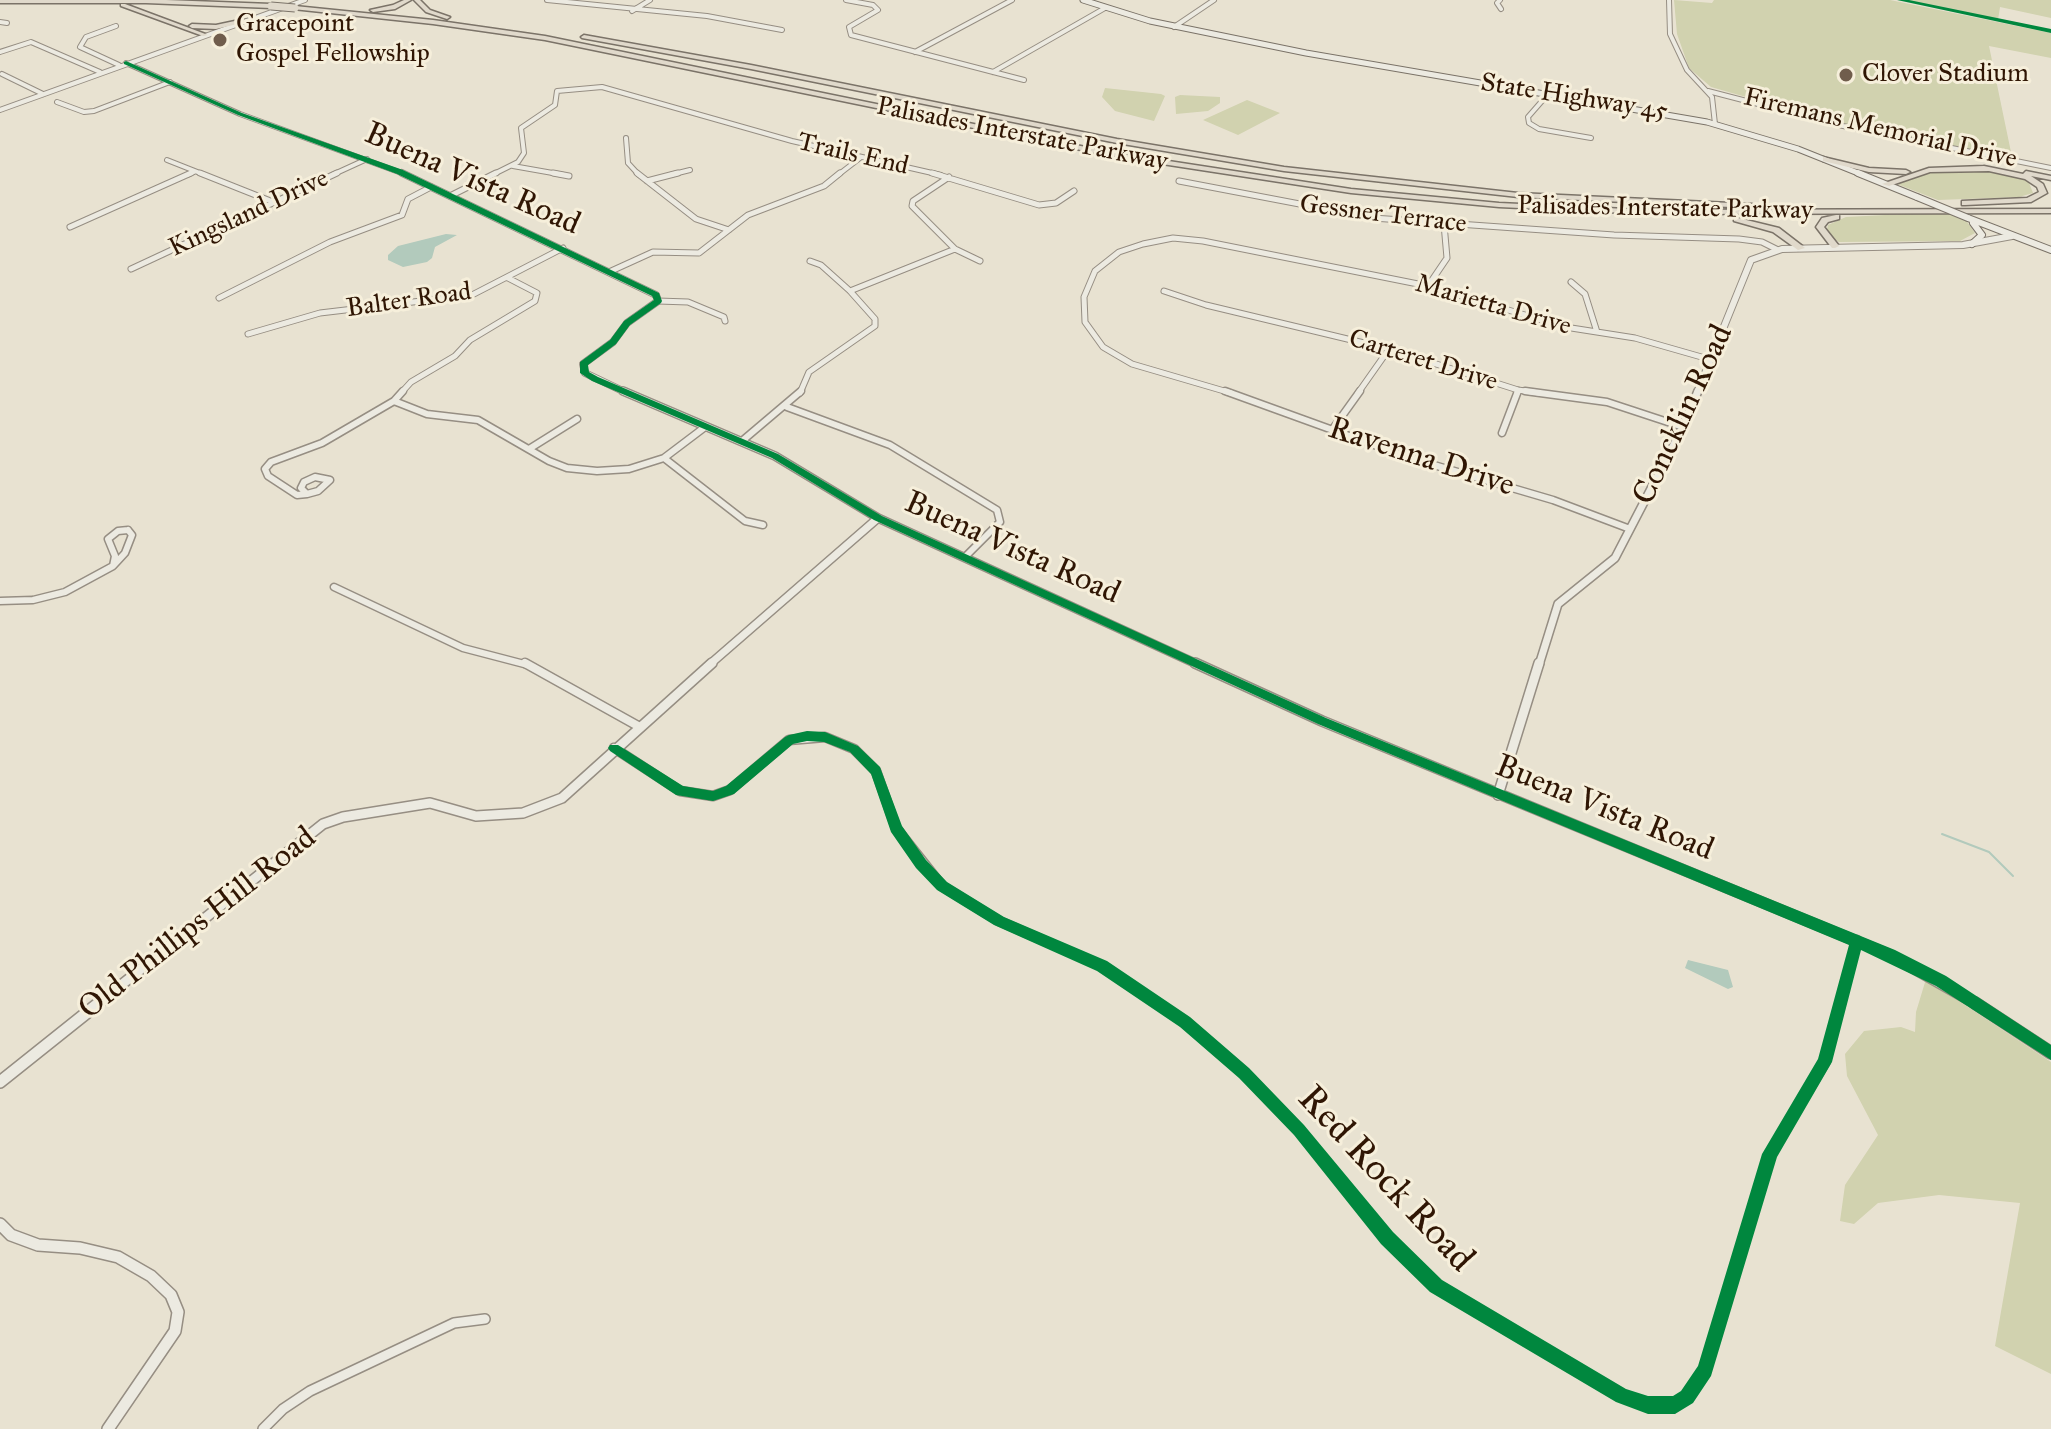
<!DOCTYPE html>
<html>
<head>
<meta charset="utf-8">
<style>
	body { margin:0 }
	canvas { display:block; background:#e8e2d1 }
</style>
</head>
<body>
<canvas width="2051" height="1429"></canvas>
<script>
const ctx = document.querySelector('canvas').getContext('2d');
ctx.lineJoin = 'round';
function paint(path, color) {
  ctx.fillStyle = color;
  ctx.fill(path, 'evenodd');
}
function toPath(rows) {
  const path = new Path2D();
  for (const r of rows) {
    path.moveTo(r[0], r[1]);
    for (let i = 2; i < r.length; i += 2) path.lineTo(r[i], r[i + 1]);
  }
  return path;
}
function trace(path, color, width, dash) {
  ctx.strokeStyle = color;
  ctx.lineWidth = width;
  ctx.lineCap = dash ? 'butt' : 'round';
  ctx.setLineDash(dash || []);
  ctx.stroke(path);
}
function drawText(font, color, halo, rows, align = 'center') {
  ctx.font = font + ' "IM FELL Great Primer",serif';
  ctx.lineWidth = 6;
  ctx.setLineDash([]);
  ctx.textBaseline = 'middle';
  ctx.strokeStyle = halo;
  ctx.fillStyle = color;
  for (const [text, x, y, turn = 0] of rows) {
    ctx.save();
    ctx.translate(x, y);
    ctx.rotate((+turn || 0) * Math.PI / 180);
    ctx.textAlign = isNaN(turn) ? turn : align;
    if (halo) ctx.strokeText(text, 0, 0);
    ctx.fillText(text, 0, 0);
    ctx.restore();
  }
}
paint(toPath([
	[1674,0,1712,3,1714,0,1890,0,2051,33,2051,58,1989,46,2012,157,1844,125,1711,87,1689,68,1677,34],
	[1905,0,2051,0,2051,18,2000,7,1998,20],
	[1105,88,1161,94,1165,96,1154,121,1115,111,1102,97],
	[1180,95,1220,97,1220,103,1208,111,1176,114,1175,97],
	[1247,100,1280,113,1238,135,1203,120],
	[1953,170,1991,171,2028,180,2033,193,2019,197,1938,200,1897,184,1911,176],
	[1945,212,1965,219,1975,233,1960,241,1839,242,1826,234,1828,225,1846,217],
	[1926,979,2051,1062,2051,1374,1995,1346,2020,1203,1939,1195,1878,1203,1854,1224,1840,1221,1845,1185,1878,1135,1847,1076,1845,1054,1864,1031,1901,1027,1915,1032,1916,1012]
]), '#d1d2af');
paint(toPath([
	[446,234,457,235,435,247,432,258,427,262,403,267,388,260,388,255,398,246],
	[1688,960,1728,970,1733,987,1728,989,1685,968]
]), '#b2cabc');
trace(toPath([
	[1942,834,1989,852,2013,876]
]), '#b2cabc', 2);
const minorFar4 = toPath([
	[547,0,707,16,782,30],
	[846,0,873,5,878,10,849,27,851,35,1024,80],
	[1500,0,1497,3,1501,9],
	[632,11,650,0],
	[0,22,7,23],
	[116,26,86,37,80,47,119,65],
	[0,52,31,42,100,72],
	[915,52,1012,0],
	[993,72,1105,8],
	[2,74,43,94],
	[1549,93,1528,117,1529,123,1539,129,1591,138],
	[57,102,84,112,94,111,170,82],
	[626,138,628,163,639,175],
	[167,160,205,175],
	[513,166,564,175],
	[187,175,194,172],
	[332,175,367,159],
	[492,175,518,162,524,153,521,128,555,105,557,91,602,87,792,141,941,175],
	[670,175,690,170],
	[838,175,860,158]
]);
const minorFar3 = toPath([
	[200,173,273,202],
	[553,173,569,176],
	[637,173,696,219,729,230],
	[932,173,1039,205,1056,203,1074,191],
	[949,177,913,201,912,206,955,249,980,261],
	[647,181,678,173],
	[1179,181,1373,218,1614,235,1739,239,1762,242,1778,250],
	[450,196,496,173],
	[70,227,191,173],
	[131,269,337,173],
	[609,272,653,252,699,253,748,215,824,186,840,173],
	[1571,282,1585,294,1597,332],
	[1428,286,1447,258,1444,224],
	[850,291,955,249],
	[1164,291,1206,305,1389,349,1518,390,1539,393],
	[219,298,330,242,402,215,408,199,431,187],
	[658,301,688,302,724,317,725,321],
	[248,334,320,313,472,295,563,248],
	[401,393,411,382,455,356,470,340,535,301,537,293,508,278],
	[800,393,809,372,875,326,875,319,850,291,821,265,810,261],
	[1231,393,1132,364,1103,347,1085,322,1084,297,1095,271,1119,252,1143,244,1173,238,1203,241,1428,286,1565,327,1635,338,1712,360],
	[1358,393,1389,349],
	[1517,393,1518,390]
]);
const minorFar2 = toPath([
	[1225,391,1410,458,1553,500,1630,529],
	[1525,391,1607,402,1683,427],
	[394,401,427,414,478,420,549,461,567,468,597,471,629,469,664,458,705,427],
	[787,407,890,445,997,510,1000,522,965,557],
	[1332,430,1360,391],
	[1502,433,1518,391],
	[742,441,801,391],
	[529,449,577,419],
	[664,458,745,521,763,525],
	[315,477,330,480,318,491,307,494,301,488,304,482,315,477],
	[307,494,297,495,268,476,265,469,271,462,322,443,394,401,403,391],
	[128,530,132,535,125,553,113,566,115,556,108,539,118,531,128,530],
	[334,587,463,648,528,665],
	[0,601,33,600,65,592,113,566]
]);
const minorFar1 = toPath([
	[525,663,638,726],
	[614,748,680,791,713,796,730,790,789,740,825,737,854,749,876,771,896,828,942,886,999,921,1102,966,1160,1005],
	[1840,1005,1857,940]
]);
const minor = toPath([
	[1157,1003,1185,1022,1244,1073,1299,1130,1387,1238,1436,1286,1622,1396,1648,1405,1675,1405,1687,1397,1705,1370,1770,1154,1825,1062,1840,1003],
	[263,1429,283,1409,310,1391,454,1323,485,1319]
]);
const tertiaryFar4 = toPath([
	[1669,0,1670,34,1687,70,1712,97,1715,124],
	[1174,27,1214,0],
	[126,63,240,114,407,175],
	[1708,91,1843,126,2051,168],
	[0,110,305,0]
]);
const tertiaryFar3 = toPath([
	[402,173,656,295,658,301,627,323,613,342,583,364,585,373,627,393],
	[1697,393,1751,260,1782,249,1963,245,2012,236]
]);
const tertiaryFar2 = toPath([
	[623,391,775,456,878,518,1199,665],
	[709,665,878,518],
	[1539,665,1558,604,1615,558,1683,427,1698,391]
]);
const tertiaryFar1 = toPath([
	[1195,663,1322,721,1890,955,1978,1005],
	[1498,795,1539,663],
	[96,1005,323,824,343,817,430,803,476,816,523,813,562,798,712,663]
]);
const tertiary = toPath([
	[1975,1003,2051,1053],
	[0,1082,99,1003],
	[0,1224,11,1235,38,1245,80,1248,118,1257,151,1276,171,1295,178,1312,175,1331,108,1429]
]);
const secondaryFar1 = toPath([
	[1083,0,1150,21,1306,53,1707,122,1798,149,1863,175]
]);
const secondary = toPath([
	[1858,173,1917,197],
	[1968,218,2051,250],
	[1972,244,1982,235,1973,223]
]);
const motorway = toPath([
	[0,0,166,0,271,4,274,6,271,8,146,3,0,3,0,0],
	[404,0,411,0,395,9,373,12,370,10,393,5,404,0],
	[414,0,420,0,430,10,450,17,447,19,426,12,414,0],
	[121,4,125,4,208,35,203,36,121,6,121,4],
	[295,6,433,20,545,36,1110,152,1351,189,1499,203,1649,210,2051,209,2051,213,1649,214,1499,207,1351,193,1110,156,545,40,433,24,293,9,295,6],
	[244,19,246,22,216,29,192,28,189,26,192,24,216,25,244,19],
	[584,35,751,65,1117,139,1284,167,1518,193,1752,204,1756,206,1752,208,1518,197,1284,171,1117,143,751,69,582,38,581,37,584,35],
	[1823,157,1869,168,1906,170,1910,172,1906,174,1869,172,1823,161,1823,157],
	[1984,166,2023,174,2026,171,2051,176,2051,180,2031,176,2043,184,2047,193,2031,202,1965,205,1962,205,1962,201,2027,198,2039,192,2037,187,2025,179,1989,171,1930,172,1889,186,1882,184,1929,168,1984,166],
	[1836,215,1839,215,1839,219,1828,222,1824,227,1839,246,1835,248,1832,248,1816,227,1822,218,1836,215],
	[1734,217,1779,228,1805,248,1798,250,1773,232,1734,221,1734,217]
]);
trace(minorFar4, '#968e83', 6);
trace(minorFar3, '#968e83', 7);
trace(minorFar2, '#968e83', 9);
trace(minorFar1, '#968e83', 11);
trace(minor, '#968e83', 12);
trace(tertiaryFar4, '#968e83', 6);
trace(tertiaryFar3, '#968e83', 8);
trace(tertiaryFar2, '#968e83', 10);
trace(tertiaryFar1, '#968e83', 12);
trace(tertiary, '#968e83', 14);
trace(secondaryFar1, '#7b7368', 7);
trace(secondary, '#7b7368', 8);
trace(motorway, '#7b7368', 3);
trace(minorFar4, '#eceae1', 4);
trace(minorFar3, '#eceae1', 5);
trace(minorFar2, '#eceae1', 6);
trace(minorFar1, '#eceae1', 8);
trace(minor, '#eceae1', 9);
trace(tertiaryFar4, '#eceae1', 4);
trace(tertiaryFar3, '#eceae1', 6);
trace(tertiaryFar2, '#eceae1', 7);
trace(tertiaryFar1, '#eceae1', 9);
trace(tertiary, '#eceae1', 11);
trace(secondaryFar1, '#eceae1', 5);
trace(secondary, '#eceae1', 6);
paint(motorway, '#e0d9cb');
const secondaryBridge = toPath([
	[1917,197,1968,218]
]);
const motorwayBridge = toPath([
	[271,6,295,8]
]);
trace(secondaryBridge, '#7b7368', 8, []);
trace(motorwayBridge, '#7b7368', 9, []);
trace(secondaryBridge, '#eceae1', 6);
trace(motorwayBridge, '#e0d9cb', 7);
paint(toPath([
	[1897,0,1909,0,2051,29,2051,33,1897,0],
	[126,61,242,113,403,170,659,293,662,301,661,303,630,325,616,344,588,365,589,372,598,377,778,454,882,516,1326,718,1895,950,1946,976,2051,1045,2051,1060,1936,986,1861,950,1832,1062,1777,1157,1711,1376,1693,1403,1675,1414,1648,1414,1616,1402,1430,1292,1381,1244,1294,1135,1239,1078,1180,1027,1097,971,994,925,937,890,916,868,891,832,871,774,850,752,824,742,807,741,793,744,734,794,713,801,676,795,610,751,608,748,610,745,618,745,683,786,713,791,726,786,785,737,789,735,807,731,825,732,858,746,880,767,902,826,926,860,947,882,1004,917,1107,961,1190,1017,1249,1068,1304,1125,1393,1232,1442,1280,1626,1389,1648,1396,1673,1396,1681,1391,1698,1366,1762,1154,1818,1059,1849,945,1318,724,874,520,772,458,592,381,580,373,580,362,610,340,624,321,654,300,652,296,397,174,238,115,124,64,124,62,126,61]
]), '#00873e');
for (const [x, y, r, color] of [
	[220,40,8,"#705d4c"],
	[1846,75,8,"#705d4c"]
]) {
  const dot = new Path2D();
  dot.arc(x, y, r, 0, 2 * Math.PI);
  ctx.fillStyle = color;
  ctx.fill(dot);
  trace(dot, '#f6efdb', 3);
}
drawText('26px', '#301604', '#f6efdb', [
	["Gracepoint",236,25],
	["Gospel Fellowship",236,55],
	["Clover Stadium",1862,75]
], 'left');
drawText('26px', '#301604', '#f6efdb', [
	["State Highway 45",1574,98,9],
	["Firemans Memorial Drive",1880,129,13],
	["Palisades Interstate Parkway",1022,135,11],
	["Trails End",853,155,13],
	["Palisades Interstate Parkway",1665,209,1],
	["Kingsland Drive",249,214,-25],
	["Gessner Terrace",1383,215,7],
	["Balter Road",409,301,-8],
	["Marietta Drive",1493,306,16],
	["Carteret Drive",1423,361,17]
]);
drawText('32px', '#301604', '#f6efdb', [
	["Buena Vista Road",472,180,24],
	["Concklin Road",1684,415,-65],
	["Ravenna Drive",1421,458,18],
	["Buena Vista Road",1012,549,24],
	["Buena Vista Road",1604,809,22],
	["Old Phillips Hill Road",198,924,-38]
]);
drawText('38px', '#301604', '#f6efdb', [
	["Red Rock Road",1385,1180,47]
]);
</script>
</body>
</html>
